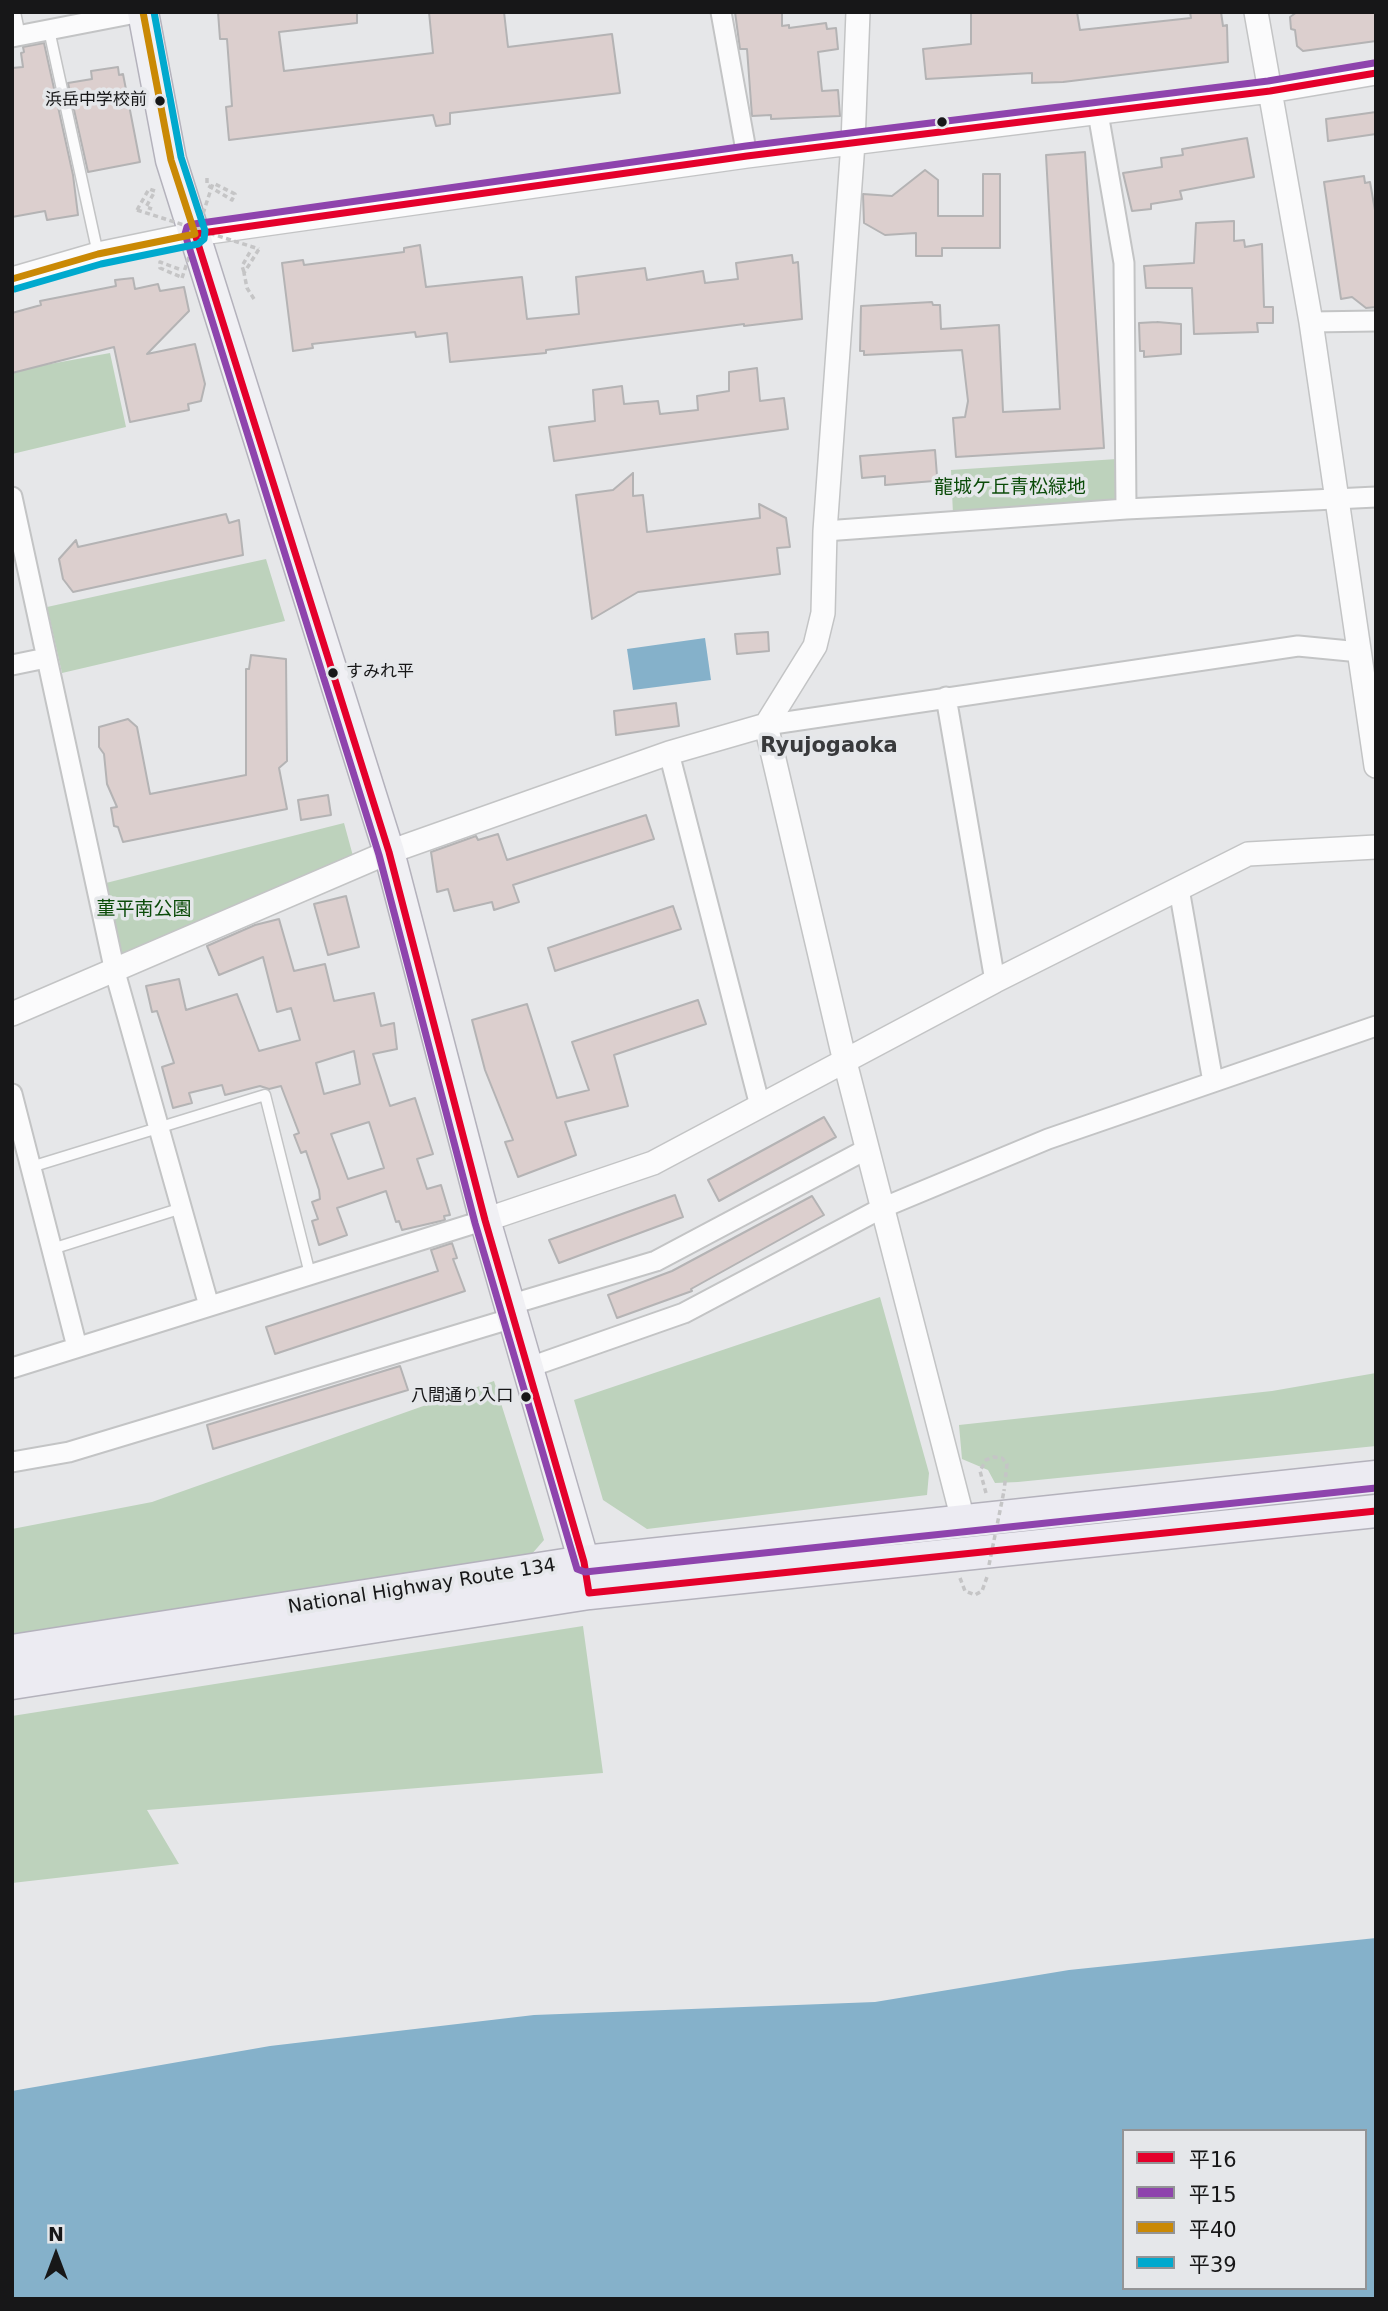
<!DOCTYPE html>
<html>
<head>
<meta charset="utf-8">
<style>
	body { margin:0 }
	#map { position:relative; width:1388px; height:2311px; overflow:hidden; background:#e6e7e9; font-family:"DejaVu Sans","Noto Sans JP",sans-serif }
	canvas { display:block }
	.frame { position:absolute; inset:0; border:14px solid #171718; pointer-events:none }
	.legend { position:absolute; left:1122px; top:2129px; width:245px; height:161px; box-sizing:border-box; background:#e5e7ea; border:2px solid #939496; margin:0; padding:9px 12px; list-style:none; font-size:21px; color:#171718 }
	.legend li { display:flex; align-items:center; gap:14px; height:35px }
	.legend b { width:35px; border:2px solid #939496 }
	.north { position:absolute; left:21px; top:2220px; width:70px; height:70px; -webkit-text-stroke:5px #e5e7ea; paint-order:stroke; rotate:0deg; font-size:19px; font-weight:700; line-height:28px; text-align:center; color:#171718 }
	.north::after { content:''; display:block; margin:auto; width:24px; height:32px; background:#171718; clip-path:polygon(50% 0,100% 100%,50% 72%,0 100%) }
</style>
</head>
<body>
<div id="map">
<canvas width="1388" height="2311"></canvas>
<div class="frame"></div>
<ul class="legend">
<li><b style="height:9px;background:#e4002b"></b>平16</li>
<li><b style="height:9px;background:#8e44ad"></b>平15</li>
<li><b style="height:9px;background:#ca8905"></b>平40</li>
<li><b style="height:9px;background:#00a9ce"></b>平39</li>
</ul>
<div class="north">N</div>
</div>
<script>
const ctx = document.querySelector('canvas').getContext('2d');
ctx.lineJoin = 'round';
function paint(path, color) {
  ctx.fillStyle = color;
  ctx.fill(path, 'evenodd');
}
function toPath(rows) {
  const path = new Path2D();
  for (const r of rows) {
    path.moveTo(r[0], r[1]);
    for (let i = 2; i < r.length; i += 2) path.lineTo(r[i], r[i + 1]);
  }
  return path;
}
function trace(path, color, width, dash) {
  ctx.strokeStyle = color;
  ctx.lineWidth = width;
  ctx.lineCap = dash ? 'butt' : 'round';
  ctx.setLineDash(dash || []);
  ctx.stroke(path);
}
function drawText(font, color, halo, rows, align = 'center') {
  ctx.font = font + ' "DejaVu Sans","Noto Sans JP",sans-serif';
  ctx.lineWidth = 7;
  ctx.setLineDash([]);
  ctx.textBaseline = 'middle';
  ctx.strokeStyle = halo;
  ctx.fillStyle = color;
  for (const [text, x, y, turn = 0] of rows) {
    ctx.save();
    ctx.translate(x, y);
    ctx.rotate((+turn || 0) * Math.PI / 180);
    ctx.textAlign = isNaN(turn) ? turn : align;
    if (halo) ctx.strokeText(text, 0, 0);
    ctx.fillText(text, 0, 0);
    ctx.restore();
  }
}
paint(toPath([
	[110,353,126,427,12,454,12,371],
	[1117,459,1126,502,953,514,951,470],
	[266,559,285,621,62,673,47,607],
	[344,823,353,856,119,959,102,884],
	[880,1297,929,1473,927,1495,647,1529,603,1500,574,1400],
	[1376,1373,1376,1446,1018,1482,995,1483,988,1470,962,1459,959,1425,1272,1391],
	[494,1381,544,1540,524,1563,12,1636,12,1529,152,1502],
	[583,1626,603,1773,147,1810,179,1864,12,1883,12,1716]
]), '#bdd2bc');
paint(toPath([
	[705,638,711,680,633,690,627,649],
	[1376,1938,1376,2299,12,2299,12,2091,270,2046,534,2015,875,2002,1069,1970],
	[1124,2131,1365,2131,1365,2288,1124,2288]
]), '#85b1ca');
const building = toPath([
	[218,12,357,12,357,23,279,32,284,71,433,53,429,12,504,12,508,47,612,34,620,93,450,113,450,124,436,126,433,115,229,140,226,107,232,106,227,39,220,39,218,12],
	[735,12,782,12,782,26,789,25,789,28,826,23,827,29,836,28,838,49,818,52,822,91,838,90,840,116,771,119,771,115,752,116,747,49,740,49,735,12],
	[971,12,1077,12,1080,30,1191,18,1190,12,1221,12,1223,26,1227,25,1228,62,1063,82,1032,83,1032,73,926,79,923,49,971,44,971,12],
	[1297,12,1376,12,1376,41,1303,51,1297,46,1295,30,1291,29,1290,17,1297,12],
	[44,43,73,175,78,215,47,220,45,211,12,217,12,68,23,67,21,53,24,52,23,47,44,43],
	[118,67,119,75,123,74,140,162,88,172,68,83,92,79,91,71,118,67],
	[1376,112,1376,134,1328,141,1326,119,1376,112],
	[1247,138,1254,177,1180,191,1182,199,1151,204,1151,209,1132,211,1123,173,1162,167,1161,158,1183,155,1182,149,1247,138],
	[1085,152,1104,448,956,457,953,418,965,417,968,401,962,350,864,355,864,351,860,351,861,306,932,302,933,305,940,305,941,329,999,325,1003,412,1060,409,1046,155,1085,152],
	[925,170,938,180,938,216,983,216,983,174,1000,174,1000,248,942,248,942,256,916,256,916,233,885,235,864,223,863,194,892,196,925,170],
	[1364,176,1365,183,1370,182,1376,216,1376,307,1366,308,1352,297,1341,299,1324,182,1364,176],
	[1234,221,1234,241,1244,240,1245,247,1262,244,1264,307,1273,307,1273,323,1257,323,1258,332,1194,334,1192,288,1146,288,1144,266,1194,263,1196,223,1234,221],
	[420,245,426,287,522,277,527,319,579,314,576,277,645,268,647,280,703,271,705,283,738,279,736,263,792,255,793,263,798,262,802,319,744,326,744,324,546,350,546,353,450,362,447,333,416,337,415,332,312,344,313,348,293,351,282,263,303,260,304,265,404,252,404,248,420,245],
	[133,278,135,289,158,284,160,291,184,287,189,311,147,354,195,344,205,384,201,401,188,404,189,410,130,422,114,347,12,373,12,313,41,305,40,301,116,286,115,280,133,278],
	[1157,322,1181,324,1181,354,1144,357,1144,351,1140,351,1139,323,1157,322],
	[757,368,760,401,784,398,788,429,554,461,549,427,595,421,593,390,622,386,624,404,658,401,660,414,698,410,697,396,729,391,729,372,757,368],
	[935,450,937,476,934,481,885,485,885,476,862,478,860,456,935,450],
	[633,473,633,496,643,495,647,532,760,518,759,504,786,518,790,547,777,548,780,574,638,592,592,619,576,495,613,490,633,473],
	[226,514,229,523,239,520,243,555,73,592,63,579,59,559,76,540,78,547,226,514],
	[768,632,769,651,737,654,735,634,768,632],
	[251,655,286,659,287,761,279,768,287,809,123,842,118,827,114,826,111,808,117,807,107,784,104,754,99,747,99,727,128,719,137,727,150,794,246,775,246,669,249,669,251,655],
	[676,703,679,726,616,735,614,711,676,703],
	[328,795,331,815,301,820,298,800,328,795],
	[646,815,654,839,513,885,519,902,494,910,492,902,454,911,448,889,437,892,431,852,476,836,478,840,498,834,507,860,646,815],
	[346,896,359,947,328,955,314,904,346,896],
	[673,906,681,929,555,971,548,948,673,906],
	[279,919,294,971,325,964,334,1001,374,993,381,1026,394,1023,397,1049,373,1054,390,1106,415,1098,433,1154,417,1159,427,1189,441,1185,450,1215,444,1216,445,1220,402,1230,399,1221,396,1222,386,1191,337,1208,347,1235,319,1245,312,1221,318,1219,312,1202,320,1199,319,1190,306,1151,301,1153,294,1135,299,1133,281,1086,269,1089,260,1086,225,1095,222,1085,189,1093,192,1103,173,1108,162,1067,174,1063,157,1011,152,1012,146,986,179,979,186,1010,237,994,259,1051,300,1040,291,1008,277,1012,263,957,219,975,207,946,255,925,279,919],
	[354,1051,360,1084,324,1094,316,1063,354,1051],
	[369,1122,384,1168,348,1179,331,1134,369,1122],
	[698,1000,706,1024,614,1055,628,1106,565,1122,576,1155,518,1177,505,1142,513,1140,485,1070,472,1020,527,1004,557,1098,589,1090,572,1042,698,1000],
	[824,1117,836,1137,719,1201,708,1180,824,1117],
	[675,1195,683,1217,559,1263,549,1240,675,1195],
	[812,1196,824,1215,691,1289,692,1291,617,1318,608,1295,672,1271,812,1196],
	[452,1243,457,1258,453,1259,465,1291,275,1354,266,1327,438,1271,431,1250,452,1243],
	[400,1366,408,1390,213,1449,207,1425,400,1366]
]);
paint(building, '#dccfce');
trace(building, '#b4b3b4', 2);
const service = toPath([
	[15,12,20,36],
	[49,30,98,254],
	[31,1167,265,1095,310,1274],
	[52,1249,182,1208]
]);
const minor = toPath([
	[721,12,747,156],
	[12,37,141,12],
	[1098,113,1124,263,1126,509],
	[1311,322,1376,321],
	[12,497,115,972,209,1306],
	[825,531,1126,509,1376,497],
	[12,665,46,658],
	[946,697,995,981],
	[766,725,1298,646,1360,652],
	[669,753,760,1106],
	[1179,889,1213,1082],
	[12,1094,77,1347],
	[509,1305,656,1261,867,1149],
	[12,1368,485,1220],
	[527,1368,684,1313,882,1208,1048,1139,1376,1026],
	[12,1462,69,1452,513,1318]
]);
const tertiary = toPath([
	[858,12,853,143,825,531,823,613,815,646,766,725,845,1062,964,1524],
	[1256,12,1311,322,1376,766],
	[12,279,98,254,195,234,747,156,1270,91,1376,73],
	[12,1014,389,852,669,753,766,725],
	[485,1220,653,1163,995,981,1248,854,1376,847]
]);
const primary = toPath([
	[143,12,171,160,389,852,485,1220,584,1562,588,1587]
]);
const trunk = toPath([
	[12,1651,584,1562,1376,1477],
	[12,1683,589,1593,1376,1511]
]);
trace(service, '#c3c4c5', 13);
trace(minor, '#c3c4c5', 23);
trace(tertiary, '#c3c4c5', 26);
trace(primary, '#b4b2bc', 33);
trace(trunk, '#b4b2bc', 35);
trace(toPath([
	[207,178,207,185,232,200,235,194,213,183],
	[137,210,149,189,155,191,146,207,152,209],
	[179,269,160,262,160,268,181,277],
	[244,272,242,266,250,252],
	[254,299,247,288,244,273,259,249],
	[986,1493,980,1471,986,1460,994,1457,1002,1458,1007,1464,1004,1491],
	[960,1578,965,1591,975,1595,982,1591,987,1577]
]), '#c5c5c6', 3.5, [5, 3.5]);
trace(service, '#fbfbfc', 10);
trace(minor, '#fbfbfc', 19);
trace(tertiary, '#fbfbfc', 23);
trace(primary, '#f0f0f4', 30);
trace(trunk, '#ecebf2', 32);
trace(toPath([
	[137,210,259,249],
	[182,278,213,183],
	[989,1565,1004,1491]
]), '#c5c5c6', 3.5, [5, 3.5]);
trace(toPath([
	[1376,73,1270,91,747,156,195,234,389,852,485,1220,584,1562,589,1593,1376,1511]
]), '#e4002b', 7);
trace(toPath([
	[1374,63,1268,81,746,146,194,224,187,227,185,234,379,855,475,1223,577,1569,585,1572,1376,1488]
]), '#8e44ad', 7);
trace(toPath([
	[12,279,98,254,195,234,171,160,143,12]
]), '#ca8905', 7);
trace(toPath([
	[15,289,101,264,198,244,204,239,205,231,181,157,154,12]
]), '#00a9ce', 7);
for (const [x, y, r, color] of [
	[160,101,6,"#171718"],
	[942,122,6,"#171718"],
	[333,673,6,"#171718"],
	[526,1397,6,"#171718"]
]) {
  const dot = new Path2D();
  dot.arc(x, y, r, 0, 2 * Math.PI);
  ctx.fillStyle = color;
  ctx.fill(dot);
  trace(dot, '#e5e7ea', 2.5);
}
drawText('17px', '#171718', '#e5e7ea', [
	["浜岳中学校前",147,101],
	["すみれ平",346,673,"left"],
	["八間通り入口",513,1397]
], 'right');
drawText('19px', '#0b4b09', '#e5e7ea', [
	["龍城ケ丘青松緑地",1010,488],
	["菫平南公園",144,910]
]);
drawText('19px', '#171718', '#e5e7ea', [
	["National Highway Route 134",422,1587,-9]
]);
drawText('bold 21px', '#38393b', '#e5e7ea', [
	["Ryujogaoka",829,747]
]);
</script>
</body>
</html>
